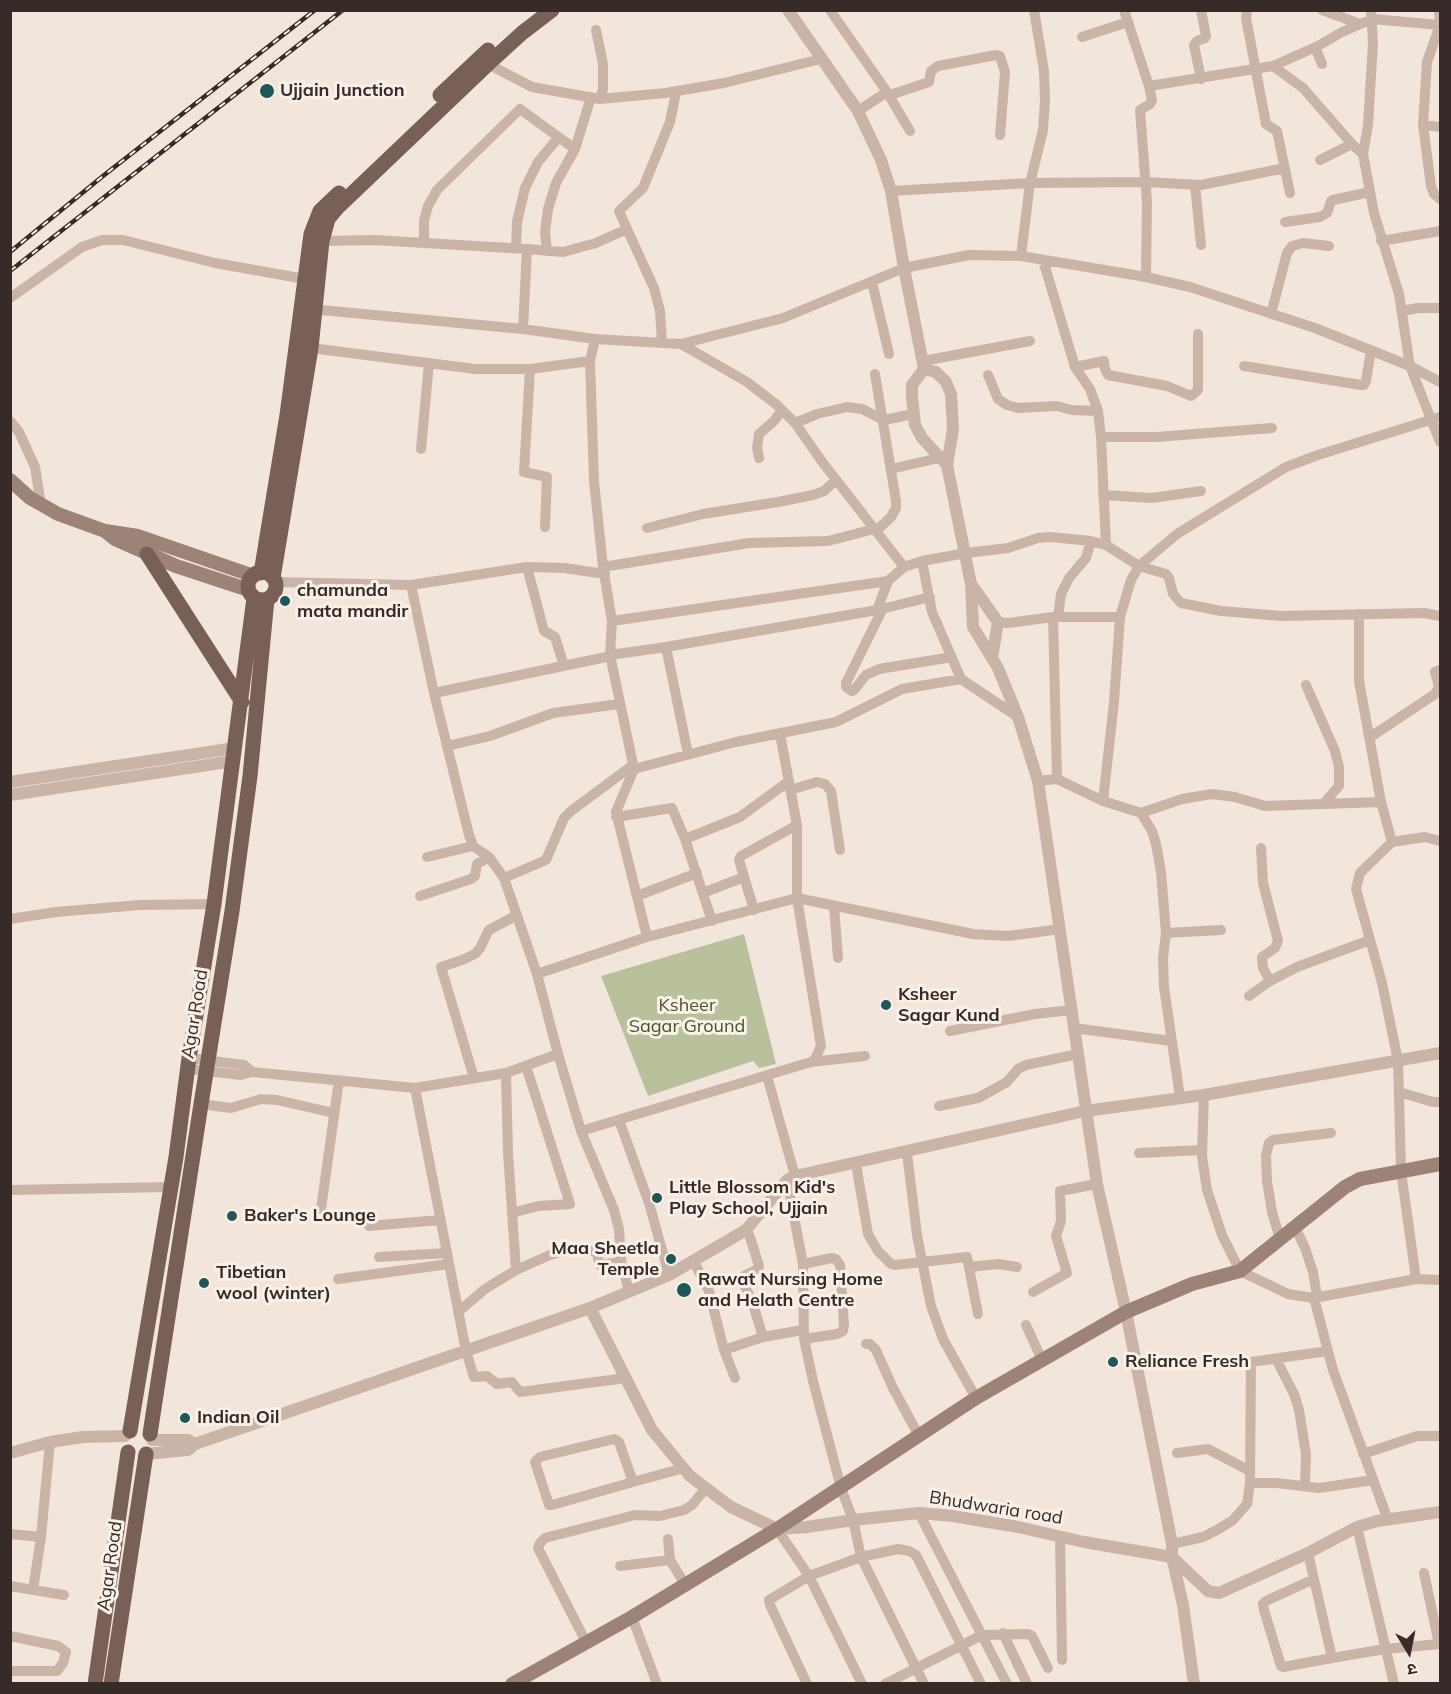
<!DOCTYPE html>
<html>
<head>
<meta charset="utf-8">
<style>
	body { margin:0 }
	#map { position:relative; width:1451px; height:1694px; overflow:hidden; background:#f2e5dc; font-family:Mulish,"Noto Sans Devanagari",sans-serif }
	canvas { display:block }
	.frame { position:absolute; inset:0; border:12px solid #362b28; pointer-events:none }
	.north { position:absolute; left:1379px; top:1622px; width:60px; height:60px; -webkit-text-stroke:4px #f9f0e8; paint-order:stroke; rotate:170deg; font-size:16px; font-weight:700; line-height:24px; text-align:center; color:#362b28 }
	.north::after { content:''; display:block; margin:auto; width:21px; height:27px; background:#362b28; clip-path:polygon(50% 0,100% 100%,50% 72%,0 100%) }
</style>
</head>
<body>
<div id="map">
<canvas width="1451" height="1694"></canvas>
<div class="frame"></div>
<div class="north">उ</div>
</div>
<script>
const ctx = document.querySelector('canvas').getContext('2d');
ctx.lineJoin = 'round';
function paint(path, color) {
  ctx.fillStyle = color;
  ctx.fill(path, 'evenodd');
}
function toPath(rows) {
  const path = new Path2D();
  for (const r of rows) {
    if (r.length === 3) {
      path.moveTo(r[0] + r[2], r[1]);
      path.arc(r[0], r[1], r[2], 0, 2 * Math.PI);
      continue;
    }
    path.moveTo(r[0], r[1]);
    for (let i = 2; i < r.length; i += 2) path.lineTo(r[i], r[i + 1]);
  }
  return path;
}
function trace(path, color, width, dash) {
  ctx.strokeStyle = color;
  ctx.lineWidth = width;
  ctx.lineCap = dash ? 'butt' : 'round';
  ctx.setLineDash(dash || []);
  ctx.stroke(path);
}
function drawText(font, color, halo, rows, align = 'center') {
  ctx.font = font + ' Mulish,sans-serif';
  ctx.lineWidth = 6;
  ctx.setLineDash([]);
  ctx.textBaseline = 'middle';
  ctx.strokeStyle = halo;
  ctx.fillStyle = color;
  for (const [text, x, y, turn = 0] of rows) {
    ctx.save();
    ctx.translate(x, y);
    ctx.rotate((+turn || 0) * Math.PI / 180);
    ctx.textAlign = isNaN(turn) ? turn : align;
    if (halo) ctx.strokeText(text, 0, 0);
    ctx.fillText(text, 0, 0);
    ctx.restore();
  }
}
paint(toPath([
	[744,934,776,1064,759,1068,753,1061,648,1096,601,976]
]), '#b8c09c');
trace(toPath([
	[830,10,887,92,858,111],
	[1124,10,1149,86,1152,100,1150,104,1140,110,1147,202,1146,277],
	[1247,10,1246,18,1266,124,1277,131,1290,193],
	[1322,10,1360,24],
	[1371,10,1373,43,1368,125,1363,154,1374,213,1399,294,1410,366,1440,442],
	[1439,10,1440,25,1427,62,1423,125,1431,186,1434,194,1440,199],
	[596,30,603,64,603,89,600,99],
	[1082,37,1128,22],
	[1315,47,1322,64],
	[484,62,532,87,600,99,666,93,724,83,821,59],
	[1273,66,1303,88,1352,144,1363,154],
	[1201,79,1194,45,1197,41,1205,38,1206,36,1201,10],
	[1149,86,1273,66,1318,46,1342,32,1372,19,1440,25],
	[887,92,910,131],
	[890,95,929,82,931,71,938,66,996,55,1000,56,1005,72,1000,135],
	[1423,125,1440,127],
	[1320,160,1352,144],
	[1195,185,1201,245],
	[891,191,1030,183,1146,182,1201,185,1285,168],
	[1285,222,1320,217,1327,213,1331,201,1333,200,1370,192],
	[627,229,619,211,643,188,670,122,676,92],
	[322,241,374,240,527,249,523,329],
	[1381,241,1440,231],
	[424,242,424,221,428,206,437,190,520,109,575,149,591,97],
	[516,248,517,222,525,188,538,162,558,138],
	[527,249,563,252,596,243,627,229,654,288,660,311,662,342],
	[547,251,545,232,548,209,556,183,575,149],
	[1021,256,1030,183,1043,130,1045,100,1044,71,1034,10],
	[1043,260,1075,367,1090,389,1098,411,1101,437,1106,545,1139,566,1166,574,1169,578,1173,594,1181,603,1221,611,1282,616,1424,613,1440,616],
	[872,282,889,354],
	[10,298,82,247,102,240,123,240,215,263,305,279],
	[310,309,523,329,595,339,681,344,783,318,904,268,969,255,1021,256,1146,277,1190,287,1315,328,1410,366,1440,382],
	[1402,311,1418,308,1440,308],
	[1271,314,1287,253,1292,246,1303,243,1329,246],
	[681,344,747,382,777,405,795,423,823,463,904,567,922,561,966,553,1008,548,1038,538,1050,537,1091,541,1106,545],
	[311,348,475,369,530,369,590,361],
	[923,361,1030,341],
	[1244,366,1361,385,1364,385,1366,381,1371,350],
	[1075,367,1104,361,1105,369,1108,375,1167,386,1191,396,1198,390,1198,334],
	[530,369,524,472,547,477,545,527],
	[875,374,896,501,896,508,891,517,876,531],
	[988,375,998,399,1007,405,1018,408,1057,406,1072,410,1098,411],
	[10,421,19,432,35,467,41,505],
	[795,423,817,414,847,407,862,409,884,420,913,414],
	[1101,437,1156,437,1272,428],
	[421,449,429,363],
	[759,458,757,448,759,434,774,421,782,410],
	[891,469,939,458],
	[1103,495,1152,498,1201,491],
	[647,528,703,514,778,502,813,495,824,491,836,480],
	[922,561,932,612,961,679],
	[527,567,544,631,555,637,564,666],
	[603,567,749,543,828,541,874,529],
	[275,582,411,585,434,693,469,835,473,846,489,857,504,878,537,974,558,1054,581,1131,614,1210,619,1229,621,1260,629,1292],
	[411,585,527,567,564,568,605,574],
	[883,608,846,683,846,687,852,691,854,690,866,675,879,669,952,657],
	[878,610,930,597],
	[1359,614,1359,681,1381,802,1392,842,1425,837,1440,841],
	[1058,617,1061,594,1069,578,1086,558,1091,541],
	[612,621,888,581,904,567],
	[998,622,1008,623,1053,617],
	[666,647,688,754],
	[610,655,666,647,877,610,888,581],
	[1306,685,1335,751,1339,767,1339,786,1324,803],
	[434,693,611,656],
	[780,734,797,825,797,898,973,934,1008,936,1060,929],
	[1369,738,1435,694,1439,687,1435,672,1440,670],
	[447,746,490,736,553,713,619,704],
	[634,769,736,742,836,722,902,689,961,679,1018,717],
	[1057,779,1053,617,1120,617],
	[1038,781,1057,779,1103,801],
	[790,790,817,782,825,784,831,791,840,850],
	[1141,813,1182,799,1212,794,1235,797,1265,806,1381,802],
	[616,817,672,808,685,839,712,921],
	[685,839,740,817,789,781],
	[1261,848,1263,883,1278,941,1275,948,1262,957,1263,968,1270,981],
	[427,857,473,846],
	[504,878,546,860,564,818,571,811,633,765],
	[703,893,744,877],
	[420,896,471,879,475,876,477,864,489,857],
	[637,896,697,873],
	[834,906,838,958],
	[754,910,739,860,741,856,797,825],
	[10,919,56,912,140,905,214,904],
	[1166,933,1221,930],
	[537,974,647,937,616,812,634,769,610,655,612,621,603,567,594,481,590,361,595,339],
	[1249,996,1270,981,1297,967,1370,940],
	[1074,1028,1171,1041],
	[950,1031,1035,1014,1072,1010],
	[811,1062,865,1056],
	[188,1069,241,1075,252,1072,244,1065,189,1058],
	[252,1072,415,1088,506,1073,558,1054],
	[767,1076,795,1176],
	[474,1078,441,967,462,960,475,954,480,948,489,930,517,915],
	[415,1088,466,1351,474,1377,487,1376,497,1384,512,1382,520,1392,626,1378],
	[1399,1092,1433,1102,1440,1102],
	[1204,1095,1202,1156,1207,1190,1222,1235,1240,1271,1288,1294,1314,1298,1416,1279,1401,1171,1398,1061,1382,983,1356,889,1360,873,1392,842],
	[1180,1097,1164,987,1163,958,1166,933,1161,872,1156,844,1152,831,1141,813,1103,801,1114,702,1120,617,1131,580,1139,566,1177,534,1286,467,1318,455,1440,417],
	[201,1104,231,1108,261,1099,277,1100,334,1113],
	[939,1106,978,1098,1007,1082,1018,1069,1026,1065,1078,1054],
	[619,1120,649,1203,669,1275],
	[581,1131,811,1062,815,1059,821,1046,797,898,647,937],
	[907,1153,917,1235,931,1306,943,1339,976,1398],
	[1139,1153,1202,1150],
	[856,1164,868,1234,878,1251,891,1264,895,1265,967,1257,978,1314],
	[787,1180,803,1264,804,1339,813,1381,841,1488,853,1520,861,1557,924,1684],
	[10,1190,170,1187],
	[321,1209,339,1080],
	[512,1213,538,1206,570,1204,526,1066],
	[369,1226,440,1220],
	[1295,1227,1305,1248,1313,1272,1317,1296],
	[746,1230,750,1237,759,1266,756,1270,744,1276,742,1281,752,1301,763,1337],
	[1280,1239,1272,1212,1267,1181,1266,1155,1269,1143,1273,1140,1331,1133],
	[379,1257,447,1253],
	[693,1260,709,1291,724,1350,763,1337,803,1330],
	[803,1264,832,1258,836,1259,840,1265,844,1325,843,1331,837,1334,804,1339],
	[970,1267,998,1264,1017,1267],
	[516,1270,550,1255,568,1250,596,1251,600,1265,621,1262],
	[338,1279,449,1264],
	[1416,1279,1440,1280],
	[1033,1292,1067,1273,1056,1236,1061,1221,1060,1191,1097,1184],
	[1314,1298,1333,1370,1388,1520],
	[458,1312,485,1289,516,1270,508,1153,506,1073],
	[1026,1325,1042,1360],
	[866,1344,870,1344,876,1350,893,1388,919,1436],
	[724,1350,735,1378],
	[1276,1359,1294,1394,1299,1410,1306,1454,1305,1486],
	[1177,1453,1208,1449,1250,1471],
	[1363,1454,1417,1436,1440,1436],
	[633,1482,619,1442,614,1439,540,1457,535,1462,549,1505,552,1505,633,1482,684,1468],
	[1250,1483,1277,1483,1319,1488,1373,1480],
	[919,1513,1007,1684],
	[1357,1527,1394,1684],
	[777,1529,809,1576,862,1684],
	[10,1534,41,1537],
	[1060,1536,1062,1660],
	[668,1539,670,1560,685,1584],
	[1172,1544,1203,1537,1217,1530,1233,1520,1247,1504,1250,1483,1251,1362,1328,1351],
	[1308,1553,1332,1658,1385,1649,1440,1644],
	[620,1566,670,1560],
	[1424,1573,1439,1644],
	[1314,1579,1266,1601,1263,1604,1264,1610,1281,1666,1283,1667,1332,1658],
	[10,1586,64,1595],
	[33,1590,41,1537,50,1442],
	[632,1617,657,1684],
	[1003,1633,1027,1684],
	[10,1636,58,1646,66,1652,63,1663,57,1671,10,1671],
	[586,1642,538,1548,540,1543,545,1538,635,1515,660,1516,684,1510,692,1505,706,1488],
	[807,1684,770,1605,769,1600,809,1576,861,1557,898,1549,909,1551,916,1555,981,1684],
	[885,1684,982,1635,1028,1634,1032,1636,1048,1668]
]), '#cab4a8', 10);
trace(toPath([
	[788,10,858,111,881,160,891,191,904,268,924,369,936,372,946,382,951,394,953,429,947,465,971,584,973,627,998,668,1018,717,1038,781,1097,1184,1126,1312,1172,1544,1172,1557,1183,1605,1194,1684],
	[924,369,912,385,912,396,915,425,922,438,947,465],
	[971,584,998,622,992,658],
	[10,782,235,748],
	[10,795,234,761],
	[590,1308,652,1430,690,1476,731,1507,777,1529,807,1527,853,1520,919,1513,953,1516,1018,1527,1084,1542,1172,1557,1208,1591,1219,1593,1308,1553,1357,1527,1377,1521,1440,1512],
	[195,1444,590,1308,669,1275,746,1230,787,1180,795,1176,1085,1111,1204,1095,1440,1053],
	[10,1453,50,1442,83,1437,125,1436],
	[146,1454,188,1450,195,1444,188,1440,152,1440]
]), '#cab4a8', 12);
trace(toPath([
	[10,480,30,498,58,514,105,531,138,536,254,576],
	[105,531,115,539,176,566,249,590],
	[512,1684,632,1617,777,1529,976,1398,1126,1312,1192,1284,1240,1271,1345,1187,1360,1179,1440,1164]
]), '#9d8279', 14);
trace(toPath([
	[440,95,488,50],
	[147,554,242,702],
	[262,586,14],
	[261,573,287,415,311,234,320,211,339,193],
	[273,578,311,348,322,241,328,219,338,207,488,64,522,33,552,10],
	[130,1431,176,1157,189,1058,214,904,254,598],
	[150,1434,201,1104,232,911,250,776,267,599],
	[95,1684,128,1452],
	[111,1684,146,1454]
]), '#786059', 15);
const rail = toPath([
	[10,252,103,176,315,10],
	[10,271,343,10]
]);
trace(rail, '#362b28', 4.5);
trace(rail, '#f9f0e8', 2, [7]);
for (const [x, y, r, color] of [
	[267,91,8,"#1e5755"],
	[285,601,6,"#1e5755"],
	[886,1005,6,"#1e5755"],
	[657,1198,6,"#1e5755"],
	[232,1216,6,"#1e5755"],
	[671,1259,6,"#1e5755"],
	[204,1283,6,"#1e5755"],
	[684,1290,8,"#1e5755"],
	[1113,1362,6,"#1e5755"],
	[185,1418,6,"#1e5755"]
]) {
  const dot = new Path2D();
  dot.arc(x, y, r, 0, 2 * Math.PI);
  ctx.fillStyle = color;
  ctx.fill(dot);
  trace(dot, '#f9f0e8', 2);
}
drawText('bold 18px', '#362b28', '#f9f0e8', [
	["Ujjain Junction",280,91],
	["chamunda",297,591],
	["mata mandir",297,612],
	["Ksheer",898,995],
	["Sagar Kund",898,1016],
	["Little Blossom Kid's",669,1188],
	["Play School, Ujjain",669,1209],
	["Baker's Lounge",244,1216],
	["Maa Sheetla",659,1249,"right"],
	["Temple",659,1270,"right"],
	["Tibetian",216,1273],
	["wool (winter)",216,1294],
	["Rawat Nursing Home",698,1280],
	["and Helath Centre",698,1301],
	["Reliance Fresh",1125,1362],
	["Indian Oil",197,1418]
], 'left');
drawText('18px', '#4a542c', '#f9f0e8', [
	["Ksheer",687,1006],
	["Sagar Ground",687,1027]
]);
drawText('18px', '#362b28', '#f9f0e8', [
	["Agar Road",195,1014,-81],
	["Bhudwaria road",996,1508,9],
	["Agar Road",110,1566,-82]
]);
</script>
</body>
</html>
